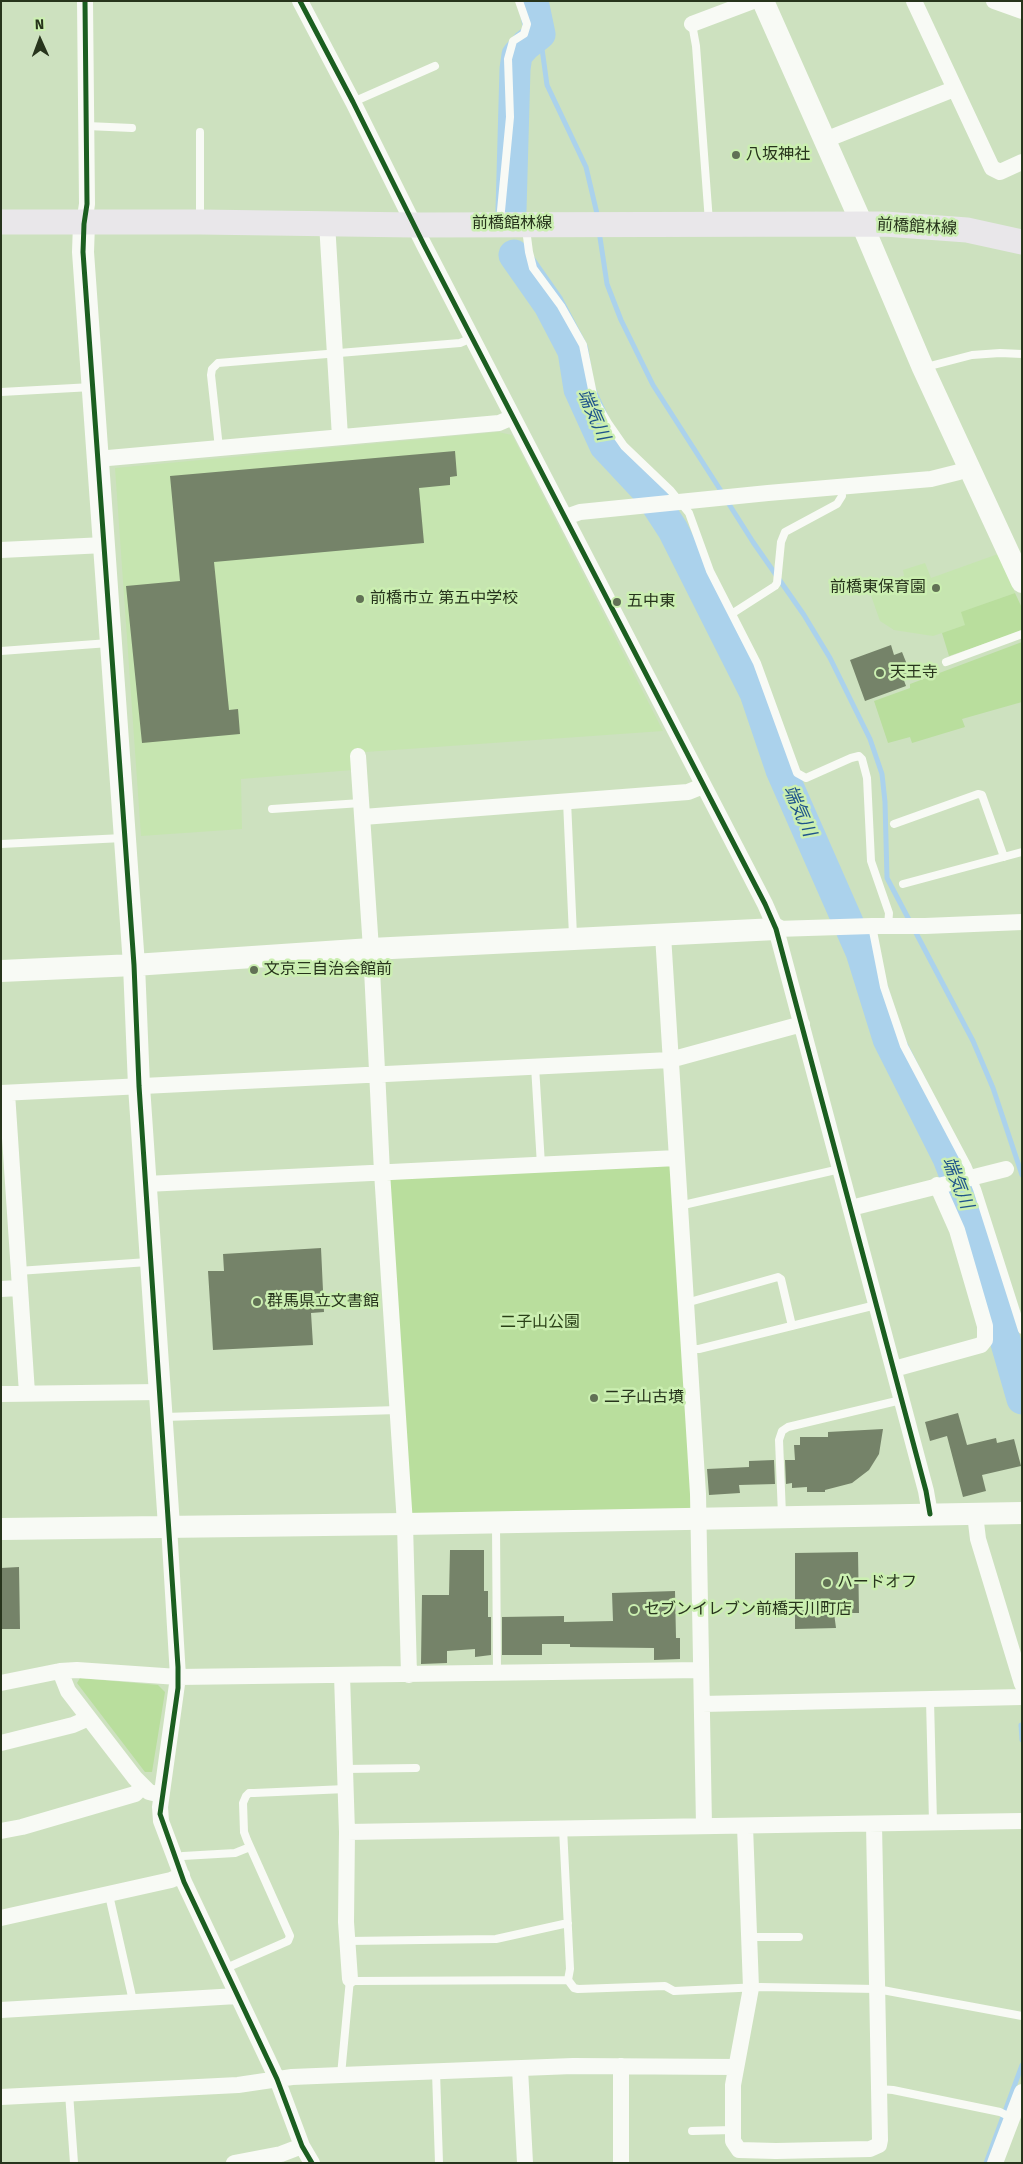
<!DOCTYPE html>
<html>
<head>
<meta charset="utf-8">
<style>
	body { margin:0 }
	#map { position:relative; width:1023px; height:2164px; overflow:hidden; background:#cde1bf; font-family:"Fira Sans",sans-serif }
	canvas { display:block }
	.frame { position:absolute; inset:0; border:2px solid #27341c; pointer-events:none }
	.north { position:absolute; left:15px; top:15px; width:50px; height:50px; -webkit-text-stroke:4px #cbefb1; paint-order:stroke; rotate:358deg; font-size:14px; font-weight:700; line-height:20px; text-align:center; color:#27341c }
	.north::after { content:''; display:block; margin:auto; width:18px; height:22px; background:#27341c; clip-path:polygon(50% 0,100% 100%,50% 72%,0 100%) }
</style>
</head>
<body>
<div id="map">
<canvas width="1023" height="2164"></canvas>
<div class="frame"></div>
<div class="north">N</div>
</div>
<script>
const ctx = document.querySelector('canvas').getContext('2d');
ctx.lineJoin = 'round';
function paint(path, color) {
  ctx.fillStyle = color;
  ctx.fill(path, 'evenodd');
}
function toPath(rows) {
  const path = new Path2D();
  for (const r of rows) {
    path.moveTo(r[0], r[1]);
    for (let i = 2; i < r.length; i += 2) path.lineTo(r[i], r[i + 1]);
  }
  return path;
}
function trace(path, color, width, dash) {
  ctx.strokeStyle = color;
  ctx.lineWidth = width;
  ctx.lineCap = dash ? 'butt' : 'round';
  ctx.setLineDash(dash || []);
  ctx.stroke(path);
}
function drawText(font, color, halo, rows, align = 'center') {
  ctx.font = font + ' "Fira Sans","Noto Sans JP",sans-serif';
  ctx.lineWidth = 5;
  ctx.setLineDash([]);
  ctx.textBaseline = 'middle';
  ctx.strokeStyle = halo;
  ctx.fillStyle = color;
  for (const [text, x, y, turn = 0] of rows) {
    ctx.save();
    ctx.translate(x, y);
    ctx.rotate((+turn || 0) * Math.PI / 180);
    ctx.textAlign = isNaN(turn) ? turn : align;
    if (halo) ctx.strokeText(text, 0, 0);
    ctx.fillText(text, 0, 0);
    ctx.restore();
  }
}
paint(toPath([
	[498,432,512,435,663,731,351,753,353,770,241,779,242,829,141,836,115,468],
	[998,554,1015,593,962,612,966,625,933,636,894,630,880,621,868,587,904,576,903,570,925,563,931,578]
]), '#c6e5b0');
paint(toPath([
	[1015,593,1022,608,1022,631,949,656,942,633,965,625,961,612],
	[1022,642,1022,702,962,719,965,727,912,743,910,737,888,743,874,701,910,688,910,684],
	[677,1158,698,1518,405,1524,382,1172],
	[80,1678,158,1685,165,1692,152,1772,145,1772,77,1683]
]), '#b9de9d');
trace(toPath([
	[540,34,547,85,586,167,598,218],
	[599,231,607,284,621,320,653,385,723,494],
	[727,501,753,542,804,615,830,658,870,739,882,774,885,802,887,878,973,1041,993,1088,1022,1175],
	[1021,1725,1022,1740],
	[986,2163,1022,2065]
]), '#abd2ec', 5);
trace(toPath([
	[511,210,515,69,517,55,526,45,540,34,533,1],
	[514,255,549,305,573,351,579,389,605,446,649,493,673,530,755,693,781,770,861,952,888,1039,948,1158,966,1204,1022,1399]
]), '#abd2ec', 31);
paint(toPath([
	[455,451,457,476,450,477,450,485,419,488,424,543,214,562,229,710,238,709,240,734,142,743,126,586,180,581,170,476],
	[891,645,894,655,902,652,910,672,902,675,906,686,865,701,850,660],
	[321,1248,324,1312,311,1313,313,1345,213,1350,208,1271,224,1271,223,1254],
	[958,1413,967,1445,996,1438,997,1443,1014,1439,1021,1466,982,1475,986,1491,963,1497,947,1436,930,1441,925,1422],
	[883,1429,879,1454,869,1470,852,1483,825,1490,825,1492,807,1492,807,1487,792,1488,792,1483,786,1484,785,1460,795,1460,794,1445,800,1445,800,1437,828,1437,828,1432],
	[774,1460,775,1484,739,1485,740,1493,709,1495,707,1469,749,1467,749,1461],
	[450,1550,484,1550,484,1591,488,1591,488,1617,491,1617,491,1655,475,1657,475,1649,447,1651,447,1663,421,1664,422,1595,449,1595],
	[858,1552,859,1613,834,1613,836,1628,795,1629,795,1553],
	[19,1567,20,1629,1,1629,1,1568],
	[675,1591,676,1638,680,1638,680,1659,654,1660,654,1648,570,1647,570,1644,542,1644,542,1655,502,1655,502,1617,564,1616,564,1622,613,1621,612,1593]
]), '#758369');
trace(toPath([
	[692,24,696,46,709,222],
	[353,102,435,66],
	[87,126,132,128],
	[200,218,200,132],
	[500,221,510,117,508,59,513,41,524,34,527,24,519,1],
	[526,229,529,252,533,268,561,306,583,345,594,399,608,423,624,446,671,491,689,513,710,571,757,663,797,773,806,778,851,758,859,756,862,759,867,778,871,861,889,913,888,926],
	[926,367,972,355,1000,353,1022,354],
	[1,392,92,387],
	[219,448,211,375,212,369,218,363,460,343,472,338],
	[733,613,775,586,777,583,781,542,785,532,837,504,842,496,841,486],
	[1,651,109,643],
	[946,662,1022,634],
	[567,801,573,936],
	[272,809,361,803],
	[894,824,978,794,982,795,1004,857],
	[1,844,123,838],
	[903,884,1022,852],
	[872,926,884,987,904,1046,967,1165,977,1189,1022,1330],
	[535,1066,541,1165],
	[679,1206,840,1169],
	[18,1271,148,1262],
	[685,1301,693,1301,778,1277,781,1279,792,1326],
	[688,1349,699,1349,876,1305],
	[164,1417,398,1410],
	[782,1515,779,1440,782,1431,788,1427,901,1400],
	[496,1525,497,1673],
	[930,1700,933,1822],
	[345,1769,416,1768],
	[563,1828,570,1969,568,1980],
	[175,1859,183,1856,235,1853,250,1847],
	[109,1895,133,2001],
	[749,1937,799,1937],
	[348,1941,496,1939,568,1923],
	[224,1969,288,1941,290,1936,247,1840,244,1832,243,1803,246,1796,249,1793,254,1793,346,1789],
	[436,2072,439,2163],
	[341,2075,350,1979,355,1981,568,1980,574,1988,578,1989,665,1986,674,1991,760,1987,877,1989,1022,2016],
	[879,2089,893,2090,1000,2112,1012,2118],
	[69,2093,74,2163],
	[692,2131,733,2130]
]), '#f8faf5', 8);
trace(toPath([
	[300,1,353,102,424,245,765,904,776,929,926,1491,930,1514],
	[914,1,992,168,1000,172,1022,162],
	[994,1,1022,11],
	[692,24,753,1],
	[825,140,954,89],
	[327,223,340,437],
	[84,224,87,204,85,1],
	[97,459,499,423,513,417],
	[566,517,580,512,768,493,931,479,959,472,968,468],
	[1,550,105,545],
	[358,756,371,949,382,1172,405,1524,409,1675],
	[363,817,688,792,703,786],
	[776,929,872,926,925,926,1022,922],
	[663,935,698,1494,704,1826],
	[1,1093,670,1060,802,1024],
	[7,1093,27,1393],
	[146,1184,677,1158],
	[851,1208,1006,1169],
	[1,1289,19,1288],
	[894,1369,981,1345,985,1340,985,1326,957,1230,937,1185],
	[1,1394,160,1392],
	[975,1514,978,1539,1022,1684],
	[169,1526,178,1677,160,1807,161,1821,184,1882,277,2079,302,2146,312,2163],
	[60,1671,68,1691,135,1778,149,1792,161,1795],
	[342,1675,347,1832,346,1922,350,1979],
	[1,1683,60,1671,77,1670,178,1677,701,1670],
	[702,1704,1022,1697],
	[1,1743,73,1725,89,1718],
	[745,1826,751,1988,733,2085,733,2141,739,2150,776,2151,870,2149,879,2145,880,2140,874,1824],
	[1,1831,22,1827,135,1794,142,1787],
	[347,1832,1022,1821],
	[1,1918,171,1880,182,1875],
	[1,2010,237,1996],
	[520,2069,525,2163],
	[1,2097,238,2085,292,2077,341,2075,573,2066,736,2067],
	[234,2163,281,2154,302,2146],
	[621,2163,621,2066],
	[995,2163,1022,2092]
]), '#f8faf5', 16);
trace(toPath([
	[763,1,862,224,923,368,1022,582],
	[84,224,83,252,134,965,139,1086,169,1526],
	[1,971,134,965,371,949,776,929],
	[1,1529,405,1524,1022,1513]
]), '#f8faf5', 22);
trace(toPath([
	[1,222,200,222,414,225,885,224,967,230,1022,242]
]), '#e9e7ea', 25);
trace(toPath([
	[85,1,87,204,84,224,83,252,134,965,139,1086,178,1667,178,1688,160,1814,184,1882,277,2079,302,2146,312,2163],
	[300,1,353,102,424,245,765,904,776,929,926,1491,930,1514]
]), '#1b5e20', 5);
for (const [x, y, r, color] of [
	[736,155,5,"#617155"],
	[936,588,5,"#617155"],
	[360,599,5,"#617155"],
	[617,602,5,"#617155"],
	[880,673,5,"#617155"],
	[254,970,5,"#617155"],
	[257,1302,5,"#617155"],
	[594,1398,5,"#617155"],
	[827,1583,5,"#617155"],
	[634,1610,5,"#617155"]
]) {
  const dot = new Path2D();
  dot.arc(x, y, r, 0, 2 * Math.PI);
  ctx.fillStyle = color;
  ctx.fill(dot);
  trace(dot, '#cbefb1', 2);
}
drawText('16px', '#27341c', '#cbefb1', [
	["八坂神社",746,155],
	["前橋東保育園",926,588,"right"],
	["前橋市立 第五中学校",370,599],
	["五中東",627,602],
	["天王寺",890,673],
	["文京三自治会館前",264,970],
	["群馬県立文書館",267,1302],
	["二子山古墳",604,1398],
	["ハードオフ",837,1583],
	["セブンイレブン前橋天川町店",644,1610]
], 'left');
drawText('16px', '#27341c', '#cbefb1', [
	["前橋館林線",512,224],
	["前橋館林線",917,227,3]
]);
drawText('16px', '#2a4017', '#cbefb1', [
	["二子山公園",540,1323]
]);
drawText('italic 18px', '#1f548b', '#cbefb1', [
	["端気川",593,415,66],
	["端気川",799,811,66],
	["端気川",957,1183,68]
]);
</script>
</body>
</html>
